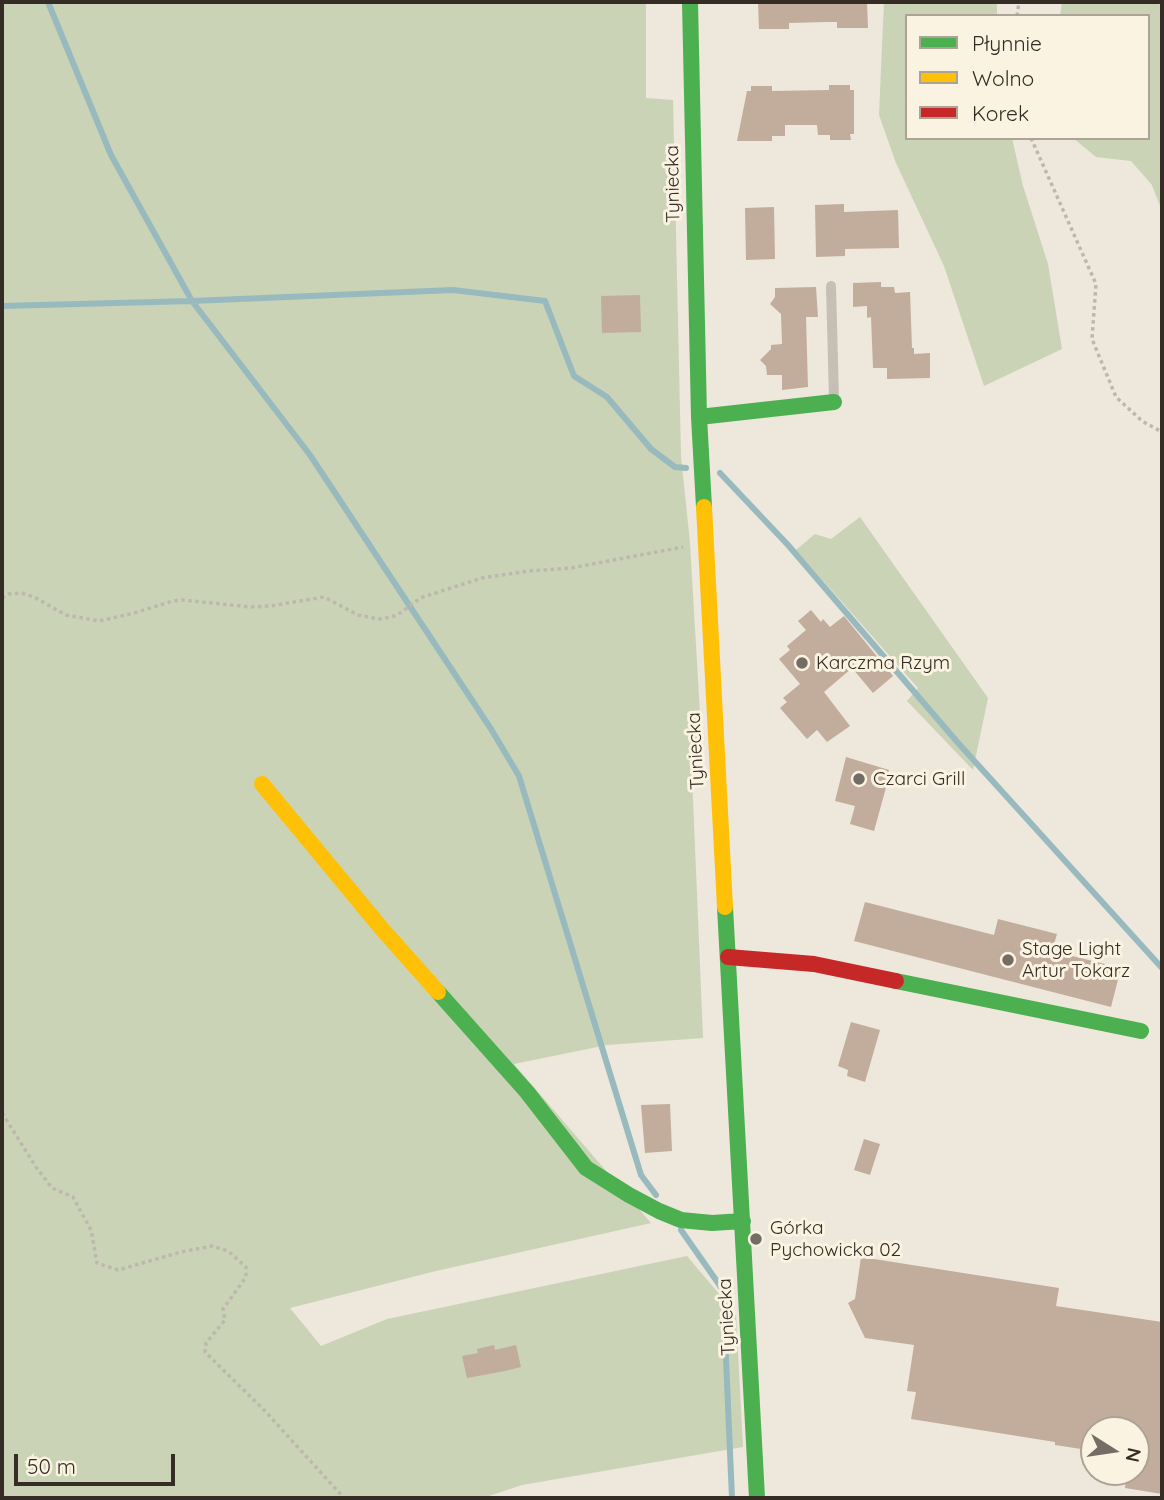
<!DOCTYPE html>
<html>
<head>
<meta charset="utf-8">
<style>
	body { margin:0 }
	#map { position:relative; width:1164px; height:1500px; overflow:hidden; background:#ede7dc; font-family:Quicksand,sans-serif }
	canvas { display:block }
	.frame { position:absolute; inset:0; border:4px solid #352c25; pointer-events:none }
	.legend { position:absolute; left:905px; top:14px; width:245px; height:126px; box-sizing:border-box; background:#fbf3e2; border:2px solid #aca396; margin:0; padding:9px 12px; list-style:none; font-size:21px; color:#352c25 }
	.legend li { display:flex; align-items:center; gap:14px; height:35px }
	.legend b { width:35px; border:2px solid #aca396 }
	.north { position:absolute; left:1080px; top:1416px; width:70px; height:70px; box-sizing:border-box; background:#fbf3e2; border:2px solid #aca396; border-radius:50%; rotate:102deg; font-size:19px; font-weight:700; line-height:28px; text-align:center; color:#352c25 }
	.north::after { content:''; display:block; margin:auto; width:24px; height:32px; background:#756d65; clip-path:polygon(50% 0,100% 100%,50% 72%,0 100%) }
	.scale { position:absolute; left:14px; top:1454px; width:161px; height:32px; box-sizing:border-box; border:4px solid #352c25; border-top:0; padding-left:9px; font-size:21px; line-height:24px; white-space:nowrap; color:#352c25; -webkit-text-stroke:5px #fbf3e2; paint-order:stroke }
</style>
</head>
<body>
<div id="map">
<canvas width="1164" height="1500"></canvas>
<div class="frame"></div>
<ul class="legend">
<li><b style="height:9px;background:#4caf50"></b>Płynnie</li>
<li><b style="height:9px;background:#ffc107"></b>Wolno</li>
<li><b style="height:9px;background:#c62828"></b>Korek</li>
</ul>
<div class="north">N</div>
<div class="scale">50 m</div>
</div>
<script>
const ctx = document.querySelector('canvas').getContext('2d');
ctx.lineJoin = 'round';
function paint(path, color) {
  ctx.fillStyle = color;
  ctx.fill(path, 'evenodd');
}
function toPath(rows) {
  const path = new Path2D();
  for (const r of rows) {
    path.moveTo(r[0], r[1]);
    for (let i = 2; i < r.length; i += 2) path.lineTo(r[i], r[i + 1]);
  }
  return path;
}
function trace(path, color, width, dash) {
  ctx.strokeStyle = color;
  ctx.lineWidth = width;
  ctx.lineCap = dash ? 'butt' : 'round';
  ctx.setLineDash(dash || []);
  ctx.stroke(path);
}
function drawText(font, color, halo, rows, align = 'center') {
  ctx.font = font + ' Quicksand,sans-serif';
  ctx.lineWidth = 6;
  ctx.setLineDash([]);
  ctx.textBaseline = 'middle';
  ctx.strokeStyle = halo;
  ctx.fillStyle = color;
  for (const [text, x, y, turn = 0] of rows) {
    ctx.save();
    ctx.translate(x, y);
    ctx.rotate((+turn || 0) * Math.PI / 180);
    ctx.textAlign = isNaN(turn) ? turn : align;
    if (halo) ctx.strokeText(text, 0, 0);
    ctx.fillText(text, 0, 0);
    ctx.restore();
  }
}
paint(toPath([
	[2,2,646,2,646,98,673,100,681,456,690,543,701,731,691,752,703,1038,607,1045,514,1064,651,1223,436,1271,290,1308,321,1346,387,1319,687,1256,736,1314,743,1447,522,1485,483,1498,2,1498],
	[884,2,997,2,997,16,907,16,907,138,1012,138,1023,186,1048,264,1062,349,984,386,944,266,896,163,879,115],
	[1062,2,1158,2,1162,9,1162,211,1152,185,1131,161,1096,157,1073,138,1148,138,1148,16,1060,16],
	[860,517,988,698,973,770,907,701,918,688,796,550,815,534,831,539]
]), '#cad3b5');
trace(toPath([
	[48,2,111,155,192,301,310,455,491,729,519,776,641,1175,656,1195],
	[2,306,192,301,453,290,545,301,574,376,607,397,651,449,675,467,686,468],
	[720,473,788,545,959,744,1162,968],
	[681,1230,723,1290,732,1498]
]), '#98babf', 6);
paint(toPath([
	[758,2,867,2,868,28,837,28,837,22,826,22,789,23,789,29,759,29],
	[829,85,850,85,850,90,854,90,854,134,850,134,851,140,830,140,830,135,818,135,817,125,785,125,785,136,772,136,772,141,737,141,747,91,751,91,751,86,772,86,772,91,829,90],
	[844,204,844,212,898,210,899,248,845,249,845,256,816,257,815,205],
	[774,207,775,259,746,260,745,208],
	[881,282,881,287,894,287,895,293,910,292,912,348,914,348,914,354,930,353,930,378,887,379,887,368,873,368,871,317,867,318,867,306,853,307,853,283],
	[816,287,818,317,806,317,808,387,782,390,782,375,767,375,766,366,760,360,771,349,771,345,782,344,781,314,770,304,775,297,775,288],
	[640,295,641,332,602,333,601,296],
	[811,610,821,622,823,619,830,627,844,616,893,676,873,693,852,668,824,692,850,726,827,742,817,730,807,739,780,708,787,702,783,698,800,684,779,659,790,650,787,646,806,630,798,621],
	[846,757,889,770,886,783,887,784,874,831,850,824,855,806,835,801],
	[865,902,994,935,998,919,1057,934,1052,951,1121,968,1111,1007,854,941],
	[851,1022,880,1030,865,1082,847,1076,848,1070,838,1066],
	[670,1104,672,1151,645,1153,641,1105],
	[864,1139,880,1144,870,1175,854,1170],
	[861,1257,1059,1288,1056,1306,1162,1322,1162,1494,1125,1488,1127,1472,1136,1472,1136,1430,1094,1430,1094,1451,1055,1445,1055,1442,911,1419,916,1392,907,1391,914,1345,865,1338,848,1303,855,1299],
	[494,1345,495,1350,516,1345,521,1367,505,1371,467,1378,462,1356,478,1353,477,1349]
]), '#c2ad9c');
trace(toPath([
	[1017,16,1019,2],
	[1031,138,1096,284,1092,339,1116,397,1142,421,1162,432],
	[2,598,9,594,21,593,34,597,66,615,99,621,134,613,173,601,182,600,251,607,270,606,324,597,358,615,379,619,392,617,402,612,413,603,423,597,482,578,529,571,571,568,683,547],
	[2,1113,36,1167,52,1188,73,1197,91,1230,97,1263,118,1270,181,1252,212,1246,228,1251,246,1267,246,1277,223,1309,225,1320,206,1343,205,1352,265,1411,344,1498]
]), '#beb7ae', 3.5, [3.5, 3.5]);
trace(toPath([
	[831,286,834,399]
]), '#c5bfb6', 10);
trace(toPath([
	[690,2,699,417,704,507],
	[699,417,834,402],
	[725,907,757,1498],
	[896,981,1141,1031],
	[438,992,527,1092,586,1168,629,1195,659,1211,681,1220,712,1223,743,1221]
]), '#4caf50', 16);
trace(toPath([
	[704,507,725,907],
	[262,784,382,929,438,992]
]), '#ffc107', 16);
trace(toPath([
	[728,957,814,964,896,981]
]), '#c62828', 16);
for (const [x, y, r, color] of [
	[802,663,7,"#756d65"],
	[859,779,7,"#756d65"],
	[1008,960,7,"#756d65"],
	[756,1239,7,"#756d65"]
]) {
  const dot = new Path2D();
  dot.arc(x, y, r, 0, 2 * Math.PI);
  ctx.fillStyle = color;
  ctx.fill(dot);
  trace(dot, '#fbf3e2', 2.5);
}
drawText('19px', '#352c25', '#fbf3e2', [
	["Tyniecka",673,184,-91],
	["Tyniecka",696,751,-93],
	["Tyniecka",727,1317,-93]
]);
drawText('19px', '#352c25', '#fbf3e2', [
	["Karczma Rzym",816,663],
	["Czarci Grill",873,779],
	["Stage Light",1022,949],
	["Artur Tokarz",1022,971],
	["Górka",770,1228],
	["Pychowicka 02",770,1250]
], 'left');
</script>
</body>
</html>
